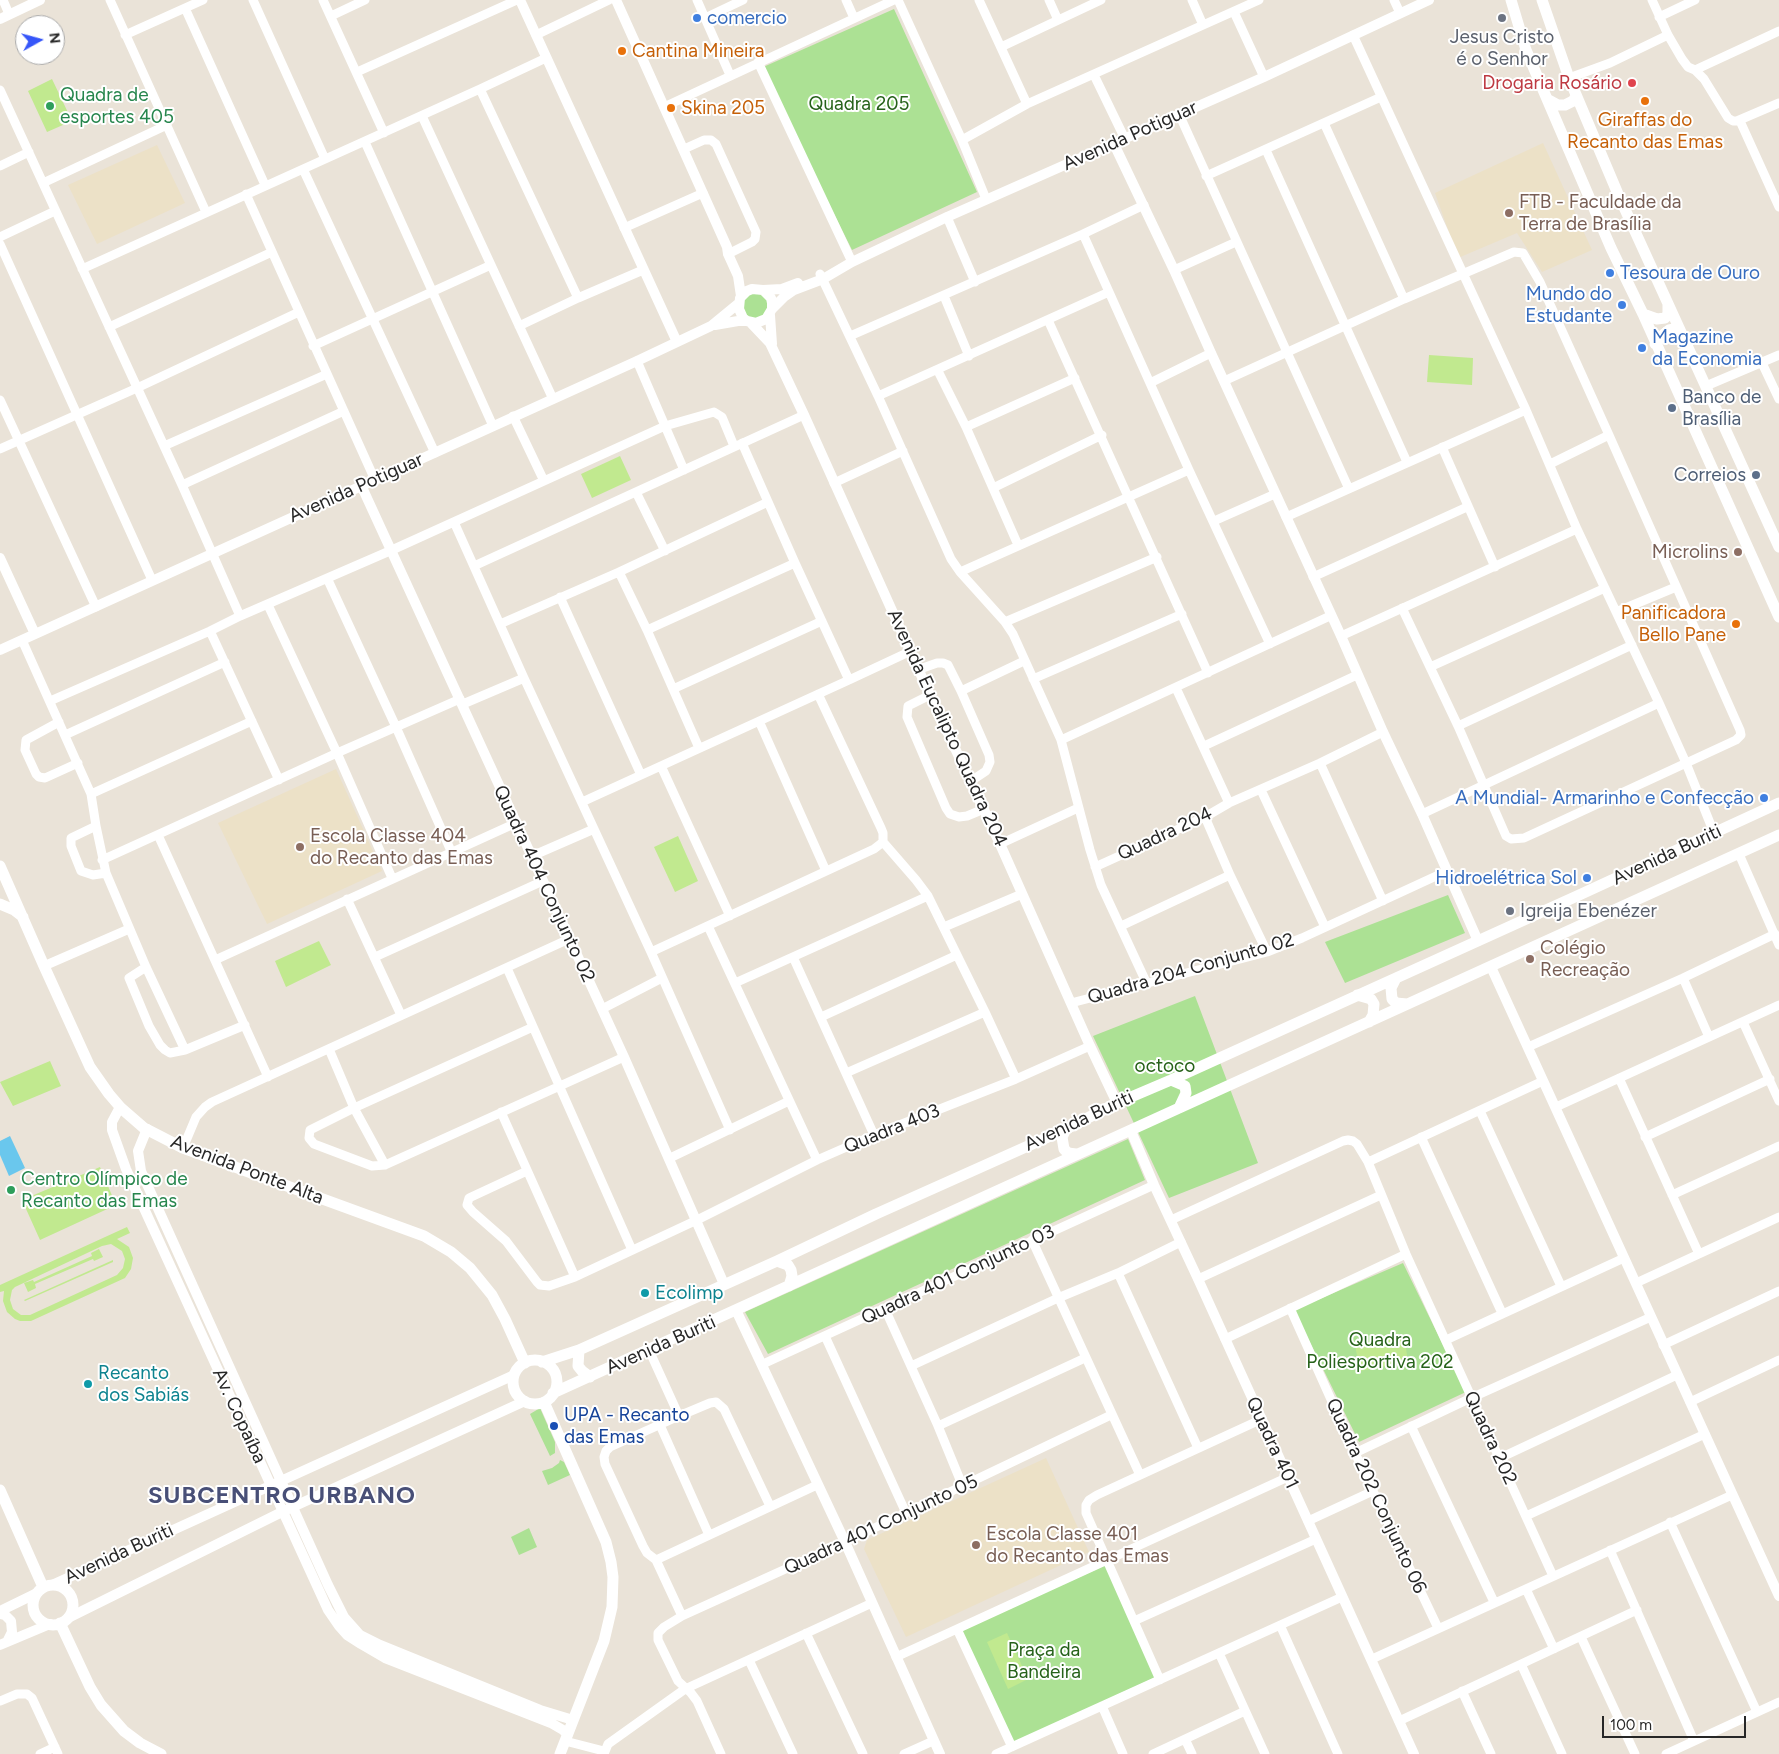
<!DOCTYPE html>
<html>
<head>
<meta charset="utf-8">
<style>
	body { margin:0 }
	#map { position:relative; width:1779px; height:1754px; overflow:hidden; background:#eae3d8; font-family:Figtree,sans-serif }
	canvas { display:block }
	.north { position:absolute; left:15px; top:15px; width:50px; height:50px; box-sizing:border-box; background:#fff; border:1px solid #a9a9a9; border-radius:50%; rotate:83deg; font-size:14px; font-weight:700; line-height:20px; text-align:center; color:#272727 }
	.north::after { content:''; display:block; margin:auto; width:18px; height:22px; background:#3656f9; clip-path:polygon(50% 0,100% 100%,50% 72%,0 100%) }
	.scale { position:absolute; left:1602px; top:1716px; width:144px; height:22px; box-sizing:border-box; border:2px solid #272727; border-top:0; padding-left:6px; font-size:15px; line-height:18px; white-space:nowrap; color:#272727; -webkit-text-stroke:4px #fff; paint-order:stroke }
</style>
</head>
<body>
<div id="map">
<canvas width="1779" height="1754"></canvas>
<div class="north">N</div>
<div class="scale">100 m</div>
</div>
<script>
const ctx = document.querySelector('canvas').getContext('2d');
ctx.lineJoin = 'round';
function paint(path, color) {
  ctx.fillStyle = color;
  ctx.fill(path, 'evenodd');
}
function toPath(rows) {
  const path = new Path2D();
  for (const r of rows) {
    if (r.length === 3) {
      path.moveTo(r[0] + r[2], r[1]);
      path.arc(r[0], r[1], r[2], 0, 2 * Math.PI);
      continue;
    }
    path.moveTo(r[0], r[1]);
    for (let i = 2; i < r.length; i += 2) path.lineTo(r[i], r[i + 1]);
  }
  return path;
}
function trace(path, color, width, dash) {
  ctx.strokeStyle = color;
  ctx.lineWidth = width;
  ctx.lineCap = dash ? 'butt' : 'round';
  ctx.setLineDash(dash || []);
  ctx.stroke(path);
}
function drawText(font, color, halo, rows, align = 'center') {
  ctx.font = font + ' Figtree,sans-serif';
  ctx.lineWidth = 4;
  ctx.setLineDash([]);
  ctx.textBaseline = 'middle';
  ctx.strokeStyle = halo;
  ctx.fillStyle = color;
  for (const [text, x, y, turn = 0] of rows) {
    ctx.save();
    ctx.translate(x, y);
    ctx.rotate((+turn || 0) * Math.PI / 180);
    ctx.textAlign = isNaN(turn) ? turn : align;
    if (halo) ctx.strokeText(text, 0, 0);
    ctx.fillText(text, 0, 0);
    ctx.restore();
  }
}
paint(toPath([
	[1543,143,1592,250,1542,272,1517,233,1458,258,1435,193],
	[157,145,185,203,97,244,68,185],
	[336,769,382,871,267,924,218,823],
	[1046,1458,1089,1552,906,1637,864,1549,867,1540]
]), '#ece1c7');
paint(toPath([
	[894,9,977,192,852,250,761,68],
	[756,292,767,298,769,309,759,320,747,318,741,304,748,294],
	[1448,895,1465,933,1345,983,1325,942],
	[1195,996,1258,1163,1169,1198,1093,1036],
	[1128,1139,1145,1180,768,1354,745,1312],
	[1403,1263,1466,1392,1359,1442,1294,1310],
	[540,1408,555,1442,555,1453,550,1456,530,1414],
	[560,1460,564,1462,570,1475,548,1485,542,1471,552,1468,559,1463],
	[529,1528,537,1547,519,1555,511,1537],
	[1106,1565,1156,1677,1013,1743,961,1630]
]), '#ace194');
paint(toPath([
	[52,79,72,121,47,132,28,91],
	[1429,355,1473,358,1472,385,1427,382],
	[620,456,631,480,592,498,581,474],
	[678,836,698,881,675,892,654,847],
	[319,941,331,965,286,987,275,961],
	[50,1061,61,1086,13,1106,0,1082],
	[100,1167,116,1205,40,1240,22,1200],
	[127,1227,130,1233,117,1239,129,1247,133,1258,131,1269,125,1278,31,1321,20,1321,15,1319,7,1312,3,1301,4,1291,0,1292,0,1285],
	[111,1244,122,1251,125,1259,123,1268,117,1275,30,1315,21,1315,13,1309,10,1300,12,1290,15,1287,102,1246],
	[99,1249,103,1257,94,1261,93,1259,35,1284,36,1288,28,1292,24,1283,33,1280,34,1282,92,1256,91,1253],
	[113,1260,113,1262,25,1301,24,1300],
	[1404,1335,1408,1362,1360,1371,1355,1345],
	[1007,1633,1028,1679,1008,1689,987,1642]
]), '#c1e98f');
paint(toPath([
	[10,1136,25,1168,9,1176,0,1155,0,1141]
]), '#6ac7ed');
trace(toPath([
	[3,0,9,14],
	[110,0,206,212],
	[253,0,325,159],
	[323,0,384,133],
	[697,0,730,75],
	[846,0,854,18],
	[898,0,962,140,986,199],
	[979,0,1027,104],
	[1049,0,1058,20],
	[1192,0,1203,25],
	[1394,0,1400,13],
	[1652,0,1668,35,1682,59,1688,67,1695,70,1704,79,1728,118,1733,121,1737,121,1779,103],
	[185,8,265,185],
	[1234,12,1264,77],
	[331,16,365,0],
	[1659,17,1695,0],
	[705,18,743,0],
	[125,35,203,0],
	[536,35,609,0],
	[1353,35,1526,410,1577,529,1659,703,1686,763,1714,833],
	[1001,47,1101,0],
	[758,62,852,262],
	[1695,70,1779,31],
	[357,72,517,0],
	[1094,75,1125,139],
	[1569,78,1610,63,1668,35],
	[480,89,578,298],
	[0,90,182,485,240,616],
	[664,107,894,0],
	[1179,114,1349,489],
	[422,116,553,399],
	[1740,121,1779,207],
	[1324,123,1404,299],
	[962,140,1027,104,1259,0],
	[365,142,493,426],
	[684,149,704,140,711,140,716,144,756,232,755,239,752,242,728,254],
	[1266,150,1407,462],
	[0,166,29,152],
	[303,169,435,453],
	[1206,176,1381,97],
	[43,183,167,125],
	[246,194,375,480],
	[947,217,975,282],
	[624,228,703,193],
	[1083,234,1189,470,1270,644],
	[0,237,55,211],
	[0,244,152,580],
	[82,269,480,89,546,58],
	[1174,270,1236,242],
	[820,274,878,396,951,559,960,572,1005,622,1013,634,1061,740,1090,850,1101,885,1147,984],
	[944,296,969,356],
	[1048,320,1208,673],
	[519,326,578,298,643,270],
	[109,327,272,252],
	[850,336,1083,234,1144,205],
	[313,346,491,265],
	[637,361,684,470],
	[1762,363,1779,399],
	[938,371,966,427,1018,545],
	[1224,381,1404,299,1514,252,1523,253,1540,282,1609,435,1740,730,1741,735,1736,740,1524,838,1511,839,1506,836,1458,726,1402,608],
	[1150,383,1211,353],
	[1706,386,1779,355],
	[878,396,1109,292],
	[0,400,96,607],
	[513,416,544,481],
	[966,427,1075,378],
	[164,446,327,374],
	[1442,447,1495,567],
	[0,449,137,388,299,312],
	[1550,464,1609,435],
	[834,483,903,451],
	[182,485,344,411],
	[993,488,1102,435],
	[636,492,665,551],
	[1286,517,1526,410],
	[1214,521,1275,494],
	[454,522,524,678,651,952,730,1130],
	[474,566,804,415],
	[619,572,647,630,699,748],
	[960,572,1189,470],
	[1313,577,1467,507],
	[327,578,396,727,451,851],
	[560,597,641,775],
	[268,605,337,753,392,878],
	[1616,612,1676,587],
	[1005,622,1157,557],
	[500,624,619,572,768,502],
	[647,630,795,563],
	[210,631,279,780],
	[1341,636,1577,529],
	[22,640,91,794,96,826,106,873,146,967,185,1050,245,1025],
	[1430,667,1605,588],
	[920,669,937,663,943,663,948,665,961,691,989,755,990,762,986,771,971,781],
	[1033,679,1182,614],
	[849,680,911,651],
	[673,689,822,621],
	[961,691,1024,661],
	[930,695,908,706,907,717,946,808,950,814,959,817,967,816,984,809],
	[50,701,210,631,240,616,392,550,665,426,714,412,722,417,734,446],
	[463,704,524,678],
	[759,721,826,871],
	[59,722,26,740,25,750,36,774,39,777,45,778,78,763],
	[1458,726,1632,645],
	[65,735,225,662],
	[1061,740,1330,616],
	[1204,746,1357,675],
	[1320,763,1383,901],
	[661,766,730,916],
	[1261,790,1325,927],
	[91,794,252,721],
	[582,802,849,680,795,563,742,443],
	[1229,803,1320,763,1383,732],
	[1422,814,1659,703],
	[1205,817,1230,875,1267,952],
	[96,826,71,838,71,846,81,871,93,875,106,873],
	[158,835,268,1077],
	[883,842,916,880,928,896,985,1012,1016,1079],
	[1000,844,1078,808],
	[1739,854,1779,945],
	[532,856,594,829],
	[102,860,337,753,460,699],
	[1095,867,1205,817,1229,803,1176,688],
	[347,899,401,1015],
	[708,926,817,1160],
	[1121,926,1230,875],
	[944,927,1022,894],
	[651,952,874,849,883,842,883,833,881,828,818,694],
	[375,957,543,881],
	[793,957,874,1135],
	[215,960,516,823],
	[44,966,129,929],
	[146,967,129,978,149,1026,160,1045,165,1050,170,1053,185,1050],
	[507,968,632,1250],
	[1683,978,1709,1037],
	[735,983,928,896],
	[1071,1003,1267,952,1302,938,1447,871],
	[602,1009,662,978],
	[821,1017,957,955],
	[1743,1022,1779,1101],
	[533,1027,354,1108,310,1130,309,1138,314,1144,372,1166,385,1165,624,1057],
	[1528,1047,1683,978,1775,934],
	[329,1049,354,1108,385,1165],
	[846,1073,985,1012],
	[1619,1078,1699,1254],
	[1556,1107,1779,1005],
	[1480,1111,1561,1286],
	[501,1112,575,1277],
	[1421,1137,1502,1313],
	[1645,1137,1770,1079],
	[183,1148,196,1117,205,1107,212,1102,569,939],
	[670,1158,789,1101],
	[1368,1162,1543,1081],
	[527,1171,469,1198,467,1205,473,1212,506,1241,537,1282,540,1285,549,1286,575,1277,697,1220,817,1160,874,1135,1016,1079,1090,1046],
	[1672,1195,1779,1146],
	[1171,1220,1343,1141,1348,1140,1353,1141,1357,1144,1368,1162,1406,1254,1553,1576],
	[1032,1240,1140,1475],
	[1118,1273,1198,1448],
	[1198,1279,1381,1195],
	[1636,1283,1779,1217],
	[1290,1308,1355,1453,1438,1628],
	[885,1309,938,1426,963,1487],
	[825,1336,906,1513],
	[1225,1339,1406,1254],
	[1446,1340,1624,1258],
	[1663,1345,1779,1291],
	[649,1350,679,1416],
	[763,1364,1154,1185],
	[911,1366,1058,1298,1118,1273,1181,1242],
	[1690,1402,1779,1360],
	[660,1425,709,1535],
	[938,1426,1085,1358],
	[1411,1426,1494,1602],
	[1355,1453,1471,1398,1651,1317],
	[1500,1458,1677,1375],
	[1526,1516,1705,1434],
	[1308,1521,1373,1491],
	[1670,1522,1757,1712],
	[1610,1550,1694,1741],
	[656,1560,817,1485],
	[1526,1589,1554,1649],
	[682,1616,656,1560,647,1553,643,1546,605,1464,604,1457,606,1451,610,1447,679,1416,710,1403,716,1402,724,1409,770,1506],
	[1134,1621,1316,1539],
	[1280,1625,1338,1754],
	[957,1629,1012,1747],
	[806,1633,863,1754],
	[1581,1637,1635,1754],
	[1219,1653,1265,1754],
	[896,1657,1288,1477],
	[1372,1659,1732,1495],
	[749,1660,793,1754],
	[1521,1664,1562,1754],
	[1160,1680,1086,1513,1086,1505,1089,1500,1097,1495,1262,1419],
	[1462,1691,1491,1754],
	[0,1701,17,1694,27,1694,32,1698,58,1754],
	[1102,1706,1123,1754],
	[1399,1721,1637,1610],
	[1185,1739,1192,1754],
	[565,1741,604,1751],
	[40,1754,55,1747],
	[604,1754,608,1744,685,1689,872,1603],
	[721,1754,697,1701,691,1693,678,1681,658,1640,658,1633,664,1627,682,1616,845,1542,1111,1415],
	[904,1754,933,1741],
	[996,1754,1342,1597],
	[1153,1754,1245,1711],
	[1666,1754,1779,1702]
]), '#fff', 9);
trace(toPath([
	[520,0,677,342],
	[616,0,727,247,728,254,738,276,741,296],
	[0,19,40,0],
	[1114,144,1174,270,1211,353,1341,636,1383,732,1422,814,1478,941],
	[763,290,782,289,798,283],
	[772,309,784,297,794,290,823,279,852,262,947,217,1264,77,1429,0],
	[770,315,772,344],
	[751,323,770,343,804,415,930,695,1000,844,1090,1046,1117,1103],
	[715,325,738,321,747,321,756,323,766,319,772,309,772,303,771,298,763,290,752,289,747,291,740,298,739,309,743,318,747,321],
	[361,485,624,1057,724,1284],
	[0,558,35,634],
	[0,650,637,361,711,326,739,303],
	[1491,967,1779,1596],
	[120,1107,112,1122,112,1130,126,1169,328,1610,339,1626,347,1635,361,1644,385,1658,551,1723,563,1730,568,1734],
	[147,1129,138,1151,141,1171,328,1585,344,1617,360,1635,380,1645,540,1710,573,1720],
	[1131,1131,1154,1185,1198,1279,1414,1754],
	[736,1310,845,1542,940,1754],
	[52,1585,514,1375],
	[0,1611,37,1593],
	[0,1614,5,1615,11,1621,12,1632,7,1642],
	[68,1618,284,1511,525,1401],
	[0,1645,50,1624]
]), '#fff', 10);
trace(toPath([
	[1511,0,1526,50,1547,99,1611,248,1643,314,1779,617],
	[1542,0,1569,78,1618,194,1779,547],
	[1547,99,1558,105,1565,105,1573,101,1576,96],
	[1643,314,1657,319,1665,318,1668,314,1668,304],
	[1655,344,1664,334,1669,330,1674,329,1680,332],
	[0,866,44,966,90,1067,109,1094,121,1108,144,1128,183,1148,424,1236,451,1252,470,1268,492,1295,505,1319,525,1363],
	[0,904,14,910,23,917],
	[1396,978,1391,988,1392,999,1396,1003,1407,1004],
	[1357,995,1371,999,1374,1004,1373,1015,1369,1022],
	[1171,1080,1185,1086,1186,1093,1179,1108],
	[1066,1129,1062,1137,1064,1149,1068,1153,1076,1154],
	[777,1261,788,1265,791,1270,792,1276,789,1286],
	[579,1350,578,1366,582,1371,590,1377],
	[535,1382,22],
	[542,1362,579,1350,777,1261,876,1214,1066,1129,1117,1103,1171,1080,1577,896,1779,803],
	[553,1393,1779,835],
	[544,1402,606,1542,611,1562,613,1577,612,1607,604,1641,560,1754],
	[0,1490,43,1587],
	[53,1605,20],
	[60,1623,90,1687,101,1705,124,1731,140,1743,161,1754]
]), '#fff', 11);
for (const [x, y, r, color] of [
	[697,18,5,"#3f7fe0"],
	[1502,18,5,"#6b7280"],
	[622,51,5,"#e8710a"],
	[1632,83,5,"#e0444e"],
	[1645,101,5,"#e8710a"],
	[50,106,5,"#2e9e5b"],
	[671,108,5,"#e8710a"],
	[1509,213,5,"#8d6e63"],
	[1610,273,5,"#3f7fe0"],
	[1622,305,5,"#3f7fe0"],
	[1642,348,5,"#3f7fe0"],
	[1672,408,5,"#5c6f8a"],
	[1756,475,5,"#5c6f8a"],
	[1738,552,5,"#8d6e63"],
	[1736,624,5,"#e8710a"],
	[1764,798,5,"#3f7fe0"],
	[300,847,5,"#8d6e63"],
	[1587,878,5,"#3f7fe0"],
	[1510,911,5,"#6b7280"],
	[1530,959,5,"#8d6e63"],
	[11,1190,5,"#2e9e5b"],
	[645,1293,5,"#0f9aa8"],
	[88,1384,5,"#0f9aa8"],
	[554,1426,5,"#1a4fb4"],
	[976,1545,5,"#8d6e63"]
]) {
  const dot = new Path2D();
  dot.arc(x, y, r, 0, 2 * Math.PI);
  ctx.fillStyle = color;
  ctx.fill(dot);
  trace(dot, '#fff', 2);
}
drawText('19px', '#366cbe', '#fff', [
	["comercio",707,18],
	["Tesoura de Ouro",1620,273],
	["Mundo do",1612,294,"right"],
	["Estudante",1612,316,"right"],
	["Magazine",1652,337],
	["da Economia",1652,359],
	["A Mundial- Armarinho e Confecção",1754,798,"right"],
	["Hidroelétrica Sol",1577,878,"right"]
], 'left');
drawText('19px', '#5b616d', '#fff', [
	["Jesus Cristo",1502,37],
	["é o Senhor",1502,59],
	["Igreija Ebenézer",1520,911,"left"]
]);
drawText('19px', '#c56008', '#fff', [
	["Cantina Mineira",632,51],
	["Skina 205",681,108],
	["Giraffas do",1645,120,"center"],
	["Recanto das Emas",1645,142,"center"],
	["Panificadora",1726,613,"right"],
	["Bello Pane",1726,635,"right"]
], 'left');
drawText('19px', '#be3a42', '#fff', [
	["Drogaria Rosário",1622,83]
], 'right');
drawText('19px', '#27864d', '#fff', [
	["Quadra de",60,95],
	["esportes 405",60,117],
	["Centro Olímpico de",21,1179],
	["Recanto das Emas",21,1201]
], 'left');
drawText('19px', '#266219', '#fff', [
	["Quadra 205",859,104],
	["octoco",1165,1066],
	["Quadra",1380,1340],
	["Poliesportiva 202",1380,1362],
	["Praça da",1044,1650],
	["Bandeira",1044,1672]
]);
drawText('19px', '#272727', '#fff', [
	["Avenida Potiguar",1130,136,-24],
	["Avenida Potiguar",356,488,-24],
	["Avenida Eucalipto Quadra 204",947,728,65],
	["Quadra 204",1165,834,-25],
	["Avenida Buriti",1667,855,-25],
	["Quadra 404 Conjunto 02",544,884,65],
	["Quadra 204 Conjunto 02",1191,969,-16],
	["Avenida Buriti",1079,1121,-25],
	["Quadra 403",892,1129,-22],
	["Avenida Ponte Alta",247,1170,21],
	["Quadra 401 Conjunto 03",958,1275,-25],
	["Avenida Buriti",661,1345,-24],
	["Av. Copaíba",239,1416,65],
	["Quadra 202",1490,1438,65],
	["Quadra 401",1272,1443,65],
	["Quadra 202 Conjunto 06",1376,1496,65],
	["Quadra 401 Conjunto 05",881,1525,-25],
	["Avenida Buriti",119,1554,-25]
]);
drawText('19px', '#785e54', '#fff', [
	["FTB - Faculdade da",1519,202],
	["Terra de Brasília",1519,224],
	["Microlins",1728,552,"right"],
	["Escola Classe 404",310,836],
	["do Recanto das Emas",310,858],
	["Colégio",1540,948],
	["Recreação",1540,970],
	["Escola Classe 401",986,1534],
	["do Recanto das Emas",986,1556]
], 'left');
drawText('19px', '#4e5e75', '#fff', [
	["Banco de",1682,397],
	["Brasília",1682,419],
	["Correios",1746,475,"right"]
], 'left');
drawText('19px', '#0d838f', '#fff', [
	["Ecolimp",655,1293],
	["Recanto",98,1373],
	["dos Sabiás",98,1395]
], 'left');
drawText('19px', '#164399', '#fff', [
	["UPA - Recanto",564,1415],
	["das Emas",564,1437]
], 'left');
ctx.letterSpacing = '1px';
drawText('bold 24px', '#484f77', '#fff', [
	["SUBCENTRO URBANO",282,1496]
]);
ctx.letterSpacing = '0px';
</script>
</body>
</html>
